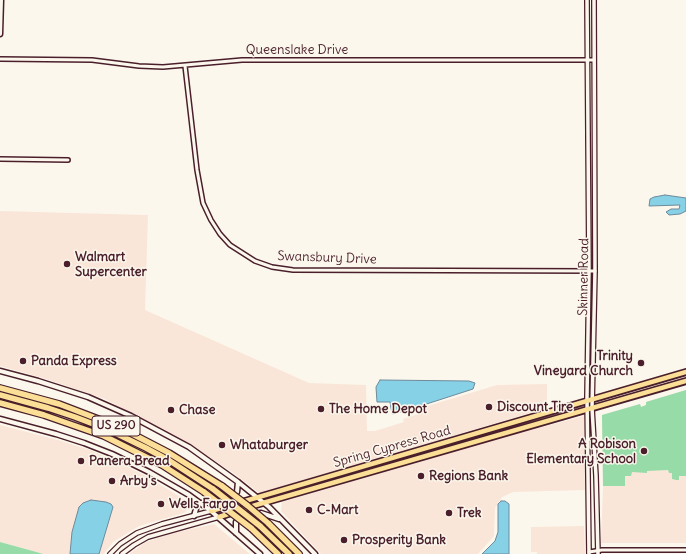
<!DOCTYPE html>
<html>
<head>
<meta charset="utf-8">
<style>
	body { margin:0 }
	canvas { display:block; background:#fbf7ec }
</style>
</head>
<body>
<canvas width="686" height="554"></canvas>
<script>
const ctx = document.querySelector('canvas').getContext('2d');
ctx.lineJoin = 'round';
function paint(path, color) {
  ctx.fillStyle = color;
  ctx.fill(path, 'evenodd');
}
function toPath(rows) {
  const path = new Path2D();
  for (const r of rows) {
    path.moveTo(r[0], r[1]);
    for (let i = 2; i < r.length; i += 2) path.lineTo(r[i], r[i + 1]);
  }
  return path;
}
function trace(path, color, width, dash) {
  ctx.strokeStyle = color;
  ctx.lineWidth = width;
  ctx.lineCap = dash ? 'butt' : 'round';
  ctx.setLineDash(dash || []);
  ctx.stroke(path);
}
function drawText(font, color, halo, rows, align = 'center') {
  ctx.font = font + ' Delius,sans-serif';
  ctx.lineWidth = 3;
  ctx.setLineDash([]);
  ctx.textBaseline = 'middle';
  ctx.strokeStyle = halo;
  ctx.fillStyle = color;
  for (const [text, x, y, turn = 0] of rows) {
    ctx.save();
    ctx.translate(x, y);
    ctx.rotate((+turn || 0) * Math.PI / 180);
    ctx.textAlign = isNaN(turn) ? turn : align;
    if (halo) ctx.strokeText(text, 0, 0);
    ctx.fillText(text, 0, 0);
    ctx.restore();
  }
}
paint(toPath([
	[0,211,148,215,145,310,309,383,366,385,367,431,375,431,404,422,403,419,421,413,421,408,497,385,547,384,547,408,259,493,232,472,189,444,105,399,43,378,0,366],
	[686,390,686,543,601,543,603,486,602,415,640,404,641,407,646,405,646,402],
	[584,416,585,490,513,492,502,497,495,508,494,536,478,554,321,554,281,511,282,502,508,436],
	[0,425,58,440,90,450,113,460,144,475,187,501,187,510,184,513,139,526,113,542,104,554,43,554,0,542],
	[214,524,250,554,129,554,146,542,173,533],
	[584,526,585,554,537,554,537,552,531,552,531,527]
]), '#fae6d9');
paint(toPath([
	[686,390,686,476,679,476,679,480,676,480,672,479,672,473,669,473,668,470,647,471,647,473,632,472,631,476,625,476,625,486,603,486,602,415,640,404,641,407,646,405,646,402],
	[0,542,40,553,43,554,0,554]
]), '#97dca8');
const water = toPath([
	[665,195,686,198,686,211,680,214,669,215,666,212,671,209,679,209,680,205,649,206,650,199,654,197,665,195],
	[380,380,469,381,475,383,473,389,408,410,392,414,390,402,377,402,376,387,380,380],
	[91,500,106,502,111,504,113,507,99,554,70,554,72,532,79,507,83,503,91,500],
	[501,501,505,501,509,504,509,554,482,554,495,541,498,532,498,504,501,501]
]);
paint(water, '#86d1e6');
trace(water, '#6e8a9b', 1);
const minor = toPath([
	[0,59,92,60,139,66,163,67,242,60,594,60],
	[185,66,197,170,203,203,211,220,220,234,230,245,255,261,272,267,293,270,595,271],
	[0,159,68,160],
	[589,552,602,550,686,550]
]);
const tertiary = toPath([
	[587,0,589,270,587,397,589,554],
	[594,0,595,271,592,408,596,476,598,554],
	[110,554,120,544,137,533,162,524,211,511],
	[122,554,134,545,148,537,219,517]
]);
const secondary = toPath([
	[0,34,1,0],
	[0,371,38,381,88,397,131,416,189,447,238,482,269,507,315,554],
	[0,419,56,434,84,443,112,454,149,472,189,495,211,511,260,554],
	[199,503,209,503,222,501,232,497,237,492,238,482],
	[194,516,196,509,195,500],
	[236,533,236,522,239,519,261,513,279,519]
]);
const primary = toPath([
	[211,511,686,372],
	[219,517,256,505,686,381]
]);
const motorway = toPath([
	[0,388,59,404,119,427,169,453,222,486],
	[0,395,48,408,75,417,109,430,146,448,170,461,213,489],
	[0,403,44,415,104,436,162,465,204,492],
	[268,523,299,554],
	[260,526,289,554],
	[251,528,278,554]
]);
trace(minor, '#4a1f2b', 6);
trace(tertiary, '#4a1f2b', 6);
trace(secondary, '#4a1f2b', 7);
trace(primary, '#4a1f2b', 8);
trace(motorway, '#4a1f2b', 8);
trace(minor, '#fbf7ec', 3);
trace(tertiary, '#fbf7ec', 3.5);
trace(secondary, '#fbf7ec', 4);
trace(primary, '#fbdf96', 4.5);
trace(motorway, '#fbdf96', 5.5);
const motorwayBridge = toPath([
	[222,486,248,506,268,523],
	[213,489,260,526],
	[204,492,251,528]
]);
trace(motorwayBridge, '#4a1f2b', 8, []);
trace(motorwayBridge, '#fbdf96', 5.5);
for (const [x, y, r, color] of [
	[67,264,4,"#4a1f2b"],
	[23,361,4,"#4a1f2b"],
	[641,363,4,"#4a1f2b"],
	[489,407,4,"#4a1f2b"],
	[321,409,4,"#4a1f2b"],
	[171,410,4,"#4a1f2b"],
	[222,445,4,"#4a1f2b"],
	[644,451,4,"#4a1f2b"],
	[81,461,4,"#4a1f2b"],
	[421,476,4,"#4a1f2b"],
	[112,481,4,"#4a1f2b"],
	[161,504,4,"#4a1f2b"],
	[309,510,4,"#4a1f2b"],
	[449,513,4,"#4a1f2b"],
	[344,540,4,"#4a1f2b"]
]) {
  const dot = new Path2D();
  dot.arc(x, y, r, 0, 2 * Math.PI);
  ctx.fillStyle = color;
  ctx.fill(dot);
  trace(dot, '#fbf7ec', 1.5);
}
for (const [x, y, w] of [
	[116,426,48]
]) {
  const box = new Path2D();
  box.roundRect(x - w / 2, y - 10, w, 20, 3);
  ctx.fillStyle = '#fbf7ec';
  ctx.fill(box);
  trace(box, '#4a1f2b', 1);
}
drawText('bold 12px', '#4a1f2b', null, [
	["US 290",116,426]
]);
drawText('13px', '#4a1f2b', '#fbf7ec', [
	["Queenslake Drive",297,50],
	["Swansbury Drive",327,258,2],
	["Skinner Road",584,277,-89],
	["Spring Cypress Road",392,447,-16]
]);
drawText('bold 13px', '#4a1f2b', '#fbf7ec', [
	["Walmart",75,257],
	["Supercenter",75,272],
	["Trinity",633,356,"right"],
	["Vineyard Church",633,371,"right"],
	["Panda Express",31,361],
	["Discount Tire",497,407],
	["The Home Depot",329,409],
	["Chase",179,410],
	["A Robison",636,444,"right"],
	["Elementary School",636,459,"right"],
	["Whataburger",230,445],
	["Panera Bread",89,461],
	["Regions Bank",429,476],
	["Arby's",120,481],
	["Wells Fargo",169,504],
	["C-Mart",317,510],
	["Trek",457,513],
	["Prosperity Bank",352,540]
], 'left');
</script>
</body>
</html>
